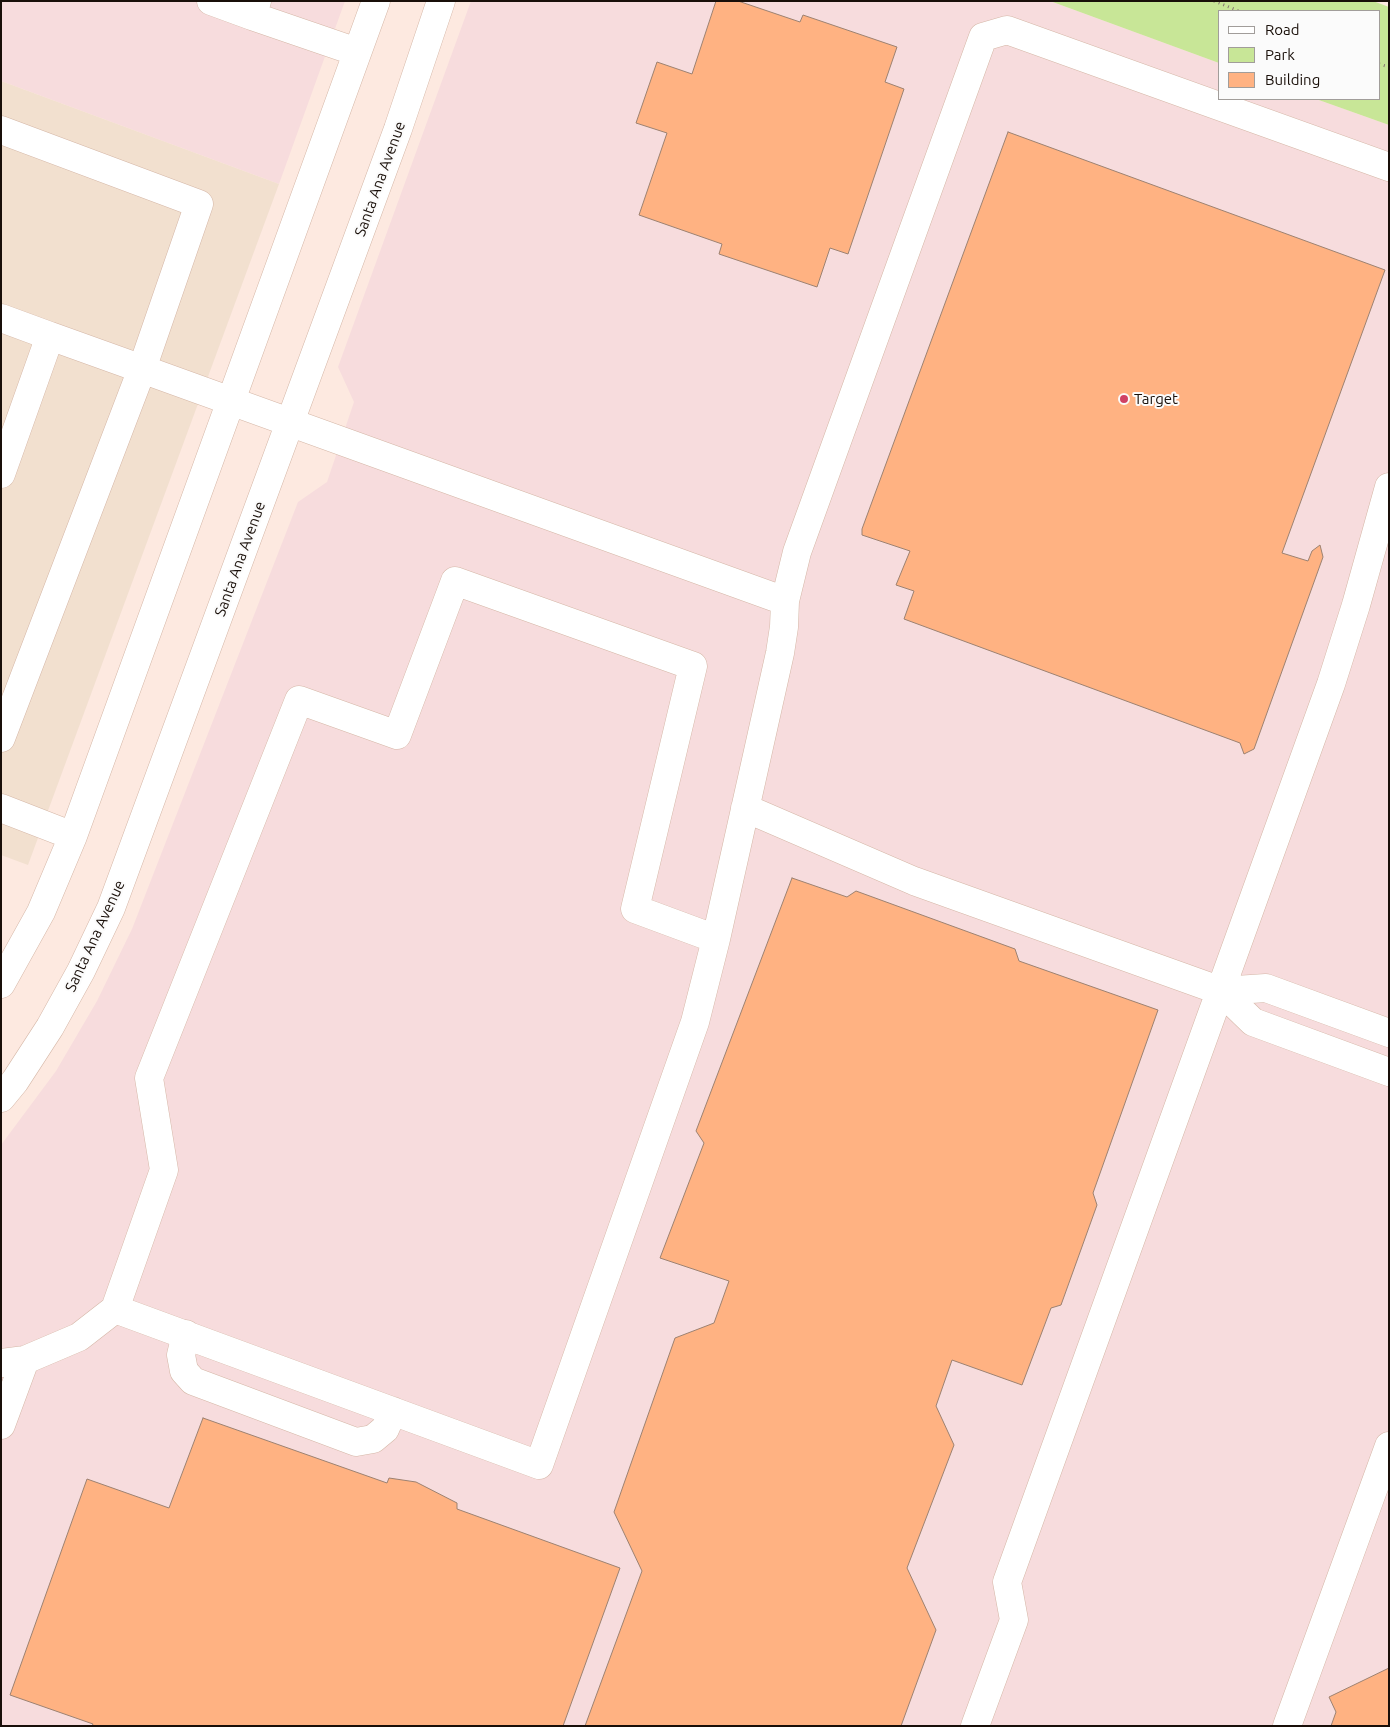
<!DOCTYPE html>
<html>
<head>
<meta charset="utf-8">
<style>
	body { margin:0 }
	#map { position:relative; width:1390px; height:1727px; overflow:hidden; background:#fde9e0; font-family:Ubuntu,sans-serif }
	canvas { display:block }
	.frame { position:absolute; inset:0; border:2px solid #190f09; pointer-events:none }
	.legend { position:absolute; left:1218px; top:10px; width:162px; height:90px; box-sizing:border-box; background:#fbfbfb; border:1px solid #a19d9a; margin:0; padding:6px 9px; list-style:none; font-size:15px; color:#190f09 }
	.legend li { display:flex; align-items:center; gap:10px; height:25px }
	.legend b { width:25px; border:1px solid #a19d9a }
</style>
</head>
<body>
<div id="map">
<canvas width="1390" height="1727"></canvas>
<div class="frame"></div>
<ul class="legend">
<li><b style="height:6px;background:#fff"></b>Road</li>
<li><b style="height:14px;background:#c8e697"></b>Park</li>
<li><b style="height:14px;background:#ffb282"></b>Building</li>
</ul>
</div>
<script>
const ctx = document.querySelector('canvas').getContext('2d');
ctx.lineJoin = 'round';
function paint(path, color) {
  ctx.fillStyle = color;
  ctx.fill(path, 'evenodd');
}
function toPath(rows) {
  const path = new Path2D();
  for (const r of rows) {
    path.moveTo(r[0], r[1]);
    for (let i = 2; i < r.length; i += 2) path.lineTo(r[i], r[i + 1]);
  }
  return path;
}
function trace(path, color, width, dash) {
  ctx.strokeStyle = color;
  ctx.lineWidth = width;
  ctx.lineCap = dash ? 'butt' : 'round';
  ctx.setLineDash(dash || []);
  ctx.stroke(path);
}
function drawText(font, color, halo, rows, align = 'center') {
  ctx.font = font + ' Ubuntu,sans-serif';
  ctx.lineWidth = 4;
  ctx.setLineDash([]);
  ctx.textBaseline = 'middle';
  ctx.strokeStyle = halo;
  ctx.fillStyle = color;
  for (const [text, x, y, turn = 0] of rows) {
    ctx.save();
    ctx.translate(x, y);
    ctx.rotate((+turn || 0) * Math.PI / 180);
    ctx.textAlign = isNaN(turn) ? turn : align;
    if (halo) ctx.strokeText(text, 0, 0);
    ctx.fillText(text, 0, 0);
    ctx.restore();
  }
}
paint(toPath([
	[1,1,345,1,279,184,1,81],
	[471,1,1050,1,1219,63,1219,99,1316,99,1389,125,1389,1726,1,1726,1,1145,56,1071,97,1001,132,929,298,502,327,482,354,402,338,367]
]), '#f7dcdd');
paint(toPath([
	[1,81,279,184,28,865,1,855]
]), '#f2e0cf');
paint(toPath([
	[1050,1,1373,1,1389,7,1389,125,1316,99,1379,99,1379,11,1219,11,1219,63]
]), '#c8e697');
const building = toPath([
	[716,1,738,1,800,22,803,15,897,47,885,82,904,89,848,254,830,248,817,287,719,254,722,244,639,215,667,133,636,123,657,62,692,74,716,1],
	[1008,132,1385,270,1282,553,1308,561,1312,551,1320,545,1323,557,1254,749,1244,754,1240,743,904,619,914,591,896,585,910,551,862,535,862,529,1008,132],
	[792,878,847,897,856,891,1015,949,1019,961,1158,1010,1093,1193,1097,1205,1061,1305,1051,1308,1022,1385,952,1360,936,1406,954,1445,907,1568,936,1630,901,1726,585,1726,642,1571,614,1512,675,1338,714,1323,729,1281,660,1258,704,1143,696,1131,792,878],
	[203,1418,387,1483,389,1478,416,1482,457,1503,457,1509,620,1568,563,1726,92,1726,93,1724,10,1695,87,1479,169,1508,203,1418],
	[1389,1668,1389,1726,1331,1726,1336,1712,1329,1697,1389,1668]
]);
paint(building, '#ffb282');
trace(building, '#9d8271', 1);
const minor = toPath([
	[211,1,252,16],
	[257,1,252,16,357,52],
	[1,130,199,204,142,369,50,336,1,474],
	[1,318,50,336],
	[1,738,142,369,785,601],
	[1,808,73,836],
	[745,808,914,881,1221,991,1253,1022,1389,1072],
	[1,984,41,912,73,836,376,1],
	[1221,991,1266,988,1389,1033],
	[1,1098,15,1081,50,1027,81,971,111,908,398,129,441,1],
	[115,1309,164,1170,149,1078,299,700,397,735,455,581,693,666,635,909,716,939],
	[186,1334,181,1355,184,1371,193,1381,356,1442,373,1439,385,1429,393,1411],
	[1,1363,25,1360,79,1337,115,1309,539,1465,695,1022,716,939,780,653,784,627,785,601,797,552,983,37,1007,30,1389,167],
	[1,1425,25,1360],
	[975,1726,1014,1620,1007,1582,1331,684,1356,605,1389,487],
	[1287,1726,1389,1446]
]);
trace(minor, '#d5b7a7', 29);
trace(toPath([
	[1214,1,1239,11],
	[1379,64,1389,67]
]), '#877871', 3, [1, 4]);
trace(minor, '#fff', 28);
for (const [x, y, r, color] of [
	[1124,399,5,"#d04164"]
]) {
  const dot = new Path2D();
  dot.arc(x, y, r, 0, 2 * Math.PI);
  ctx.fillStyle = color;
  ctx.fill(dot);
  trace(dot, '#fbfbfb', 2);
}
drawText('15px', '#190f09', '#fbfbfb', [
	["Santa Ana Avenue",380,179,-70],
	["Santa Ana Avenue",240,559,-70],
	["Santa Ana Avenue",95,936,-65]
]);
drawText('15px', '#190f09', '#fbfbfb', [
	["Target",1134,399]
], 'left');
</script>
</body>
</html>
